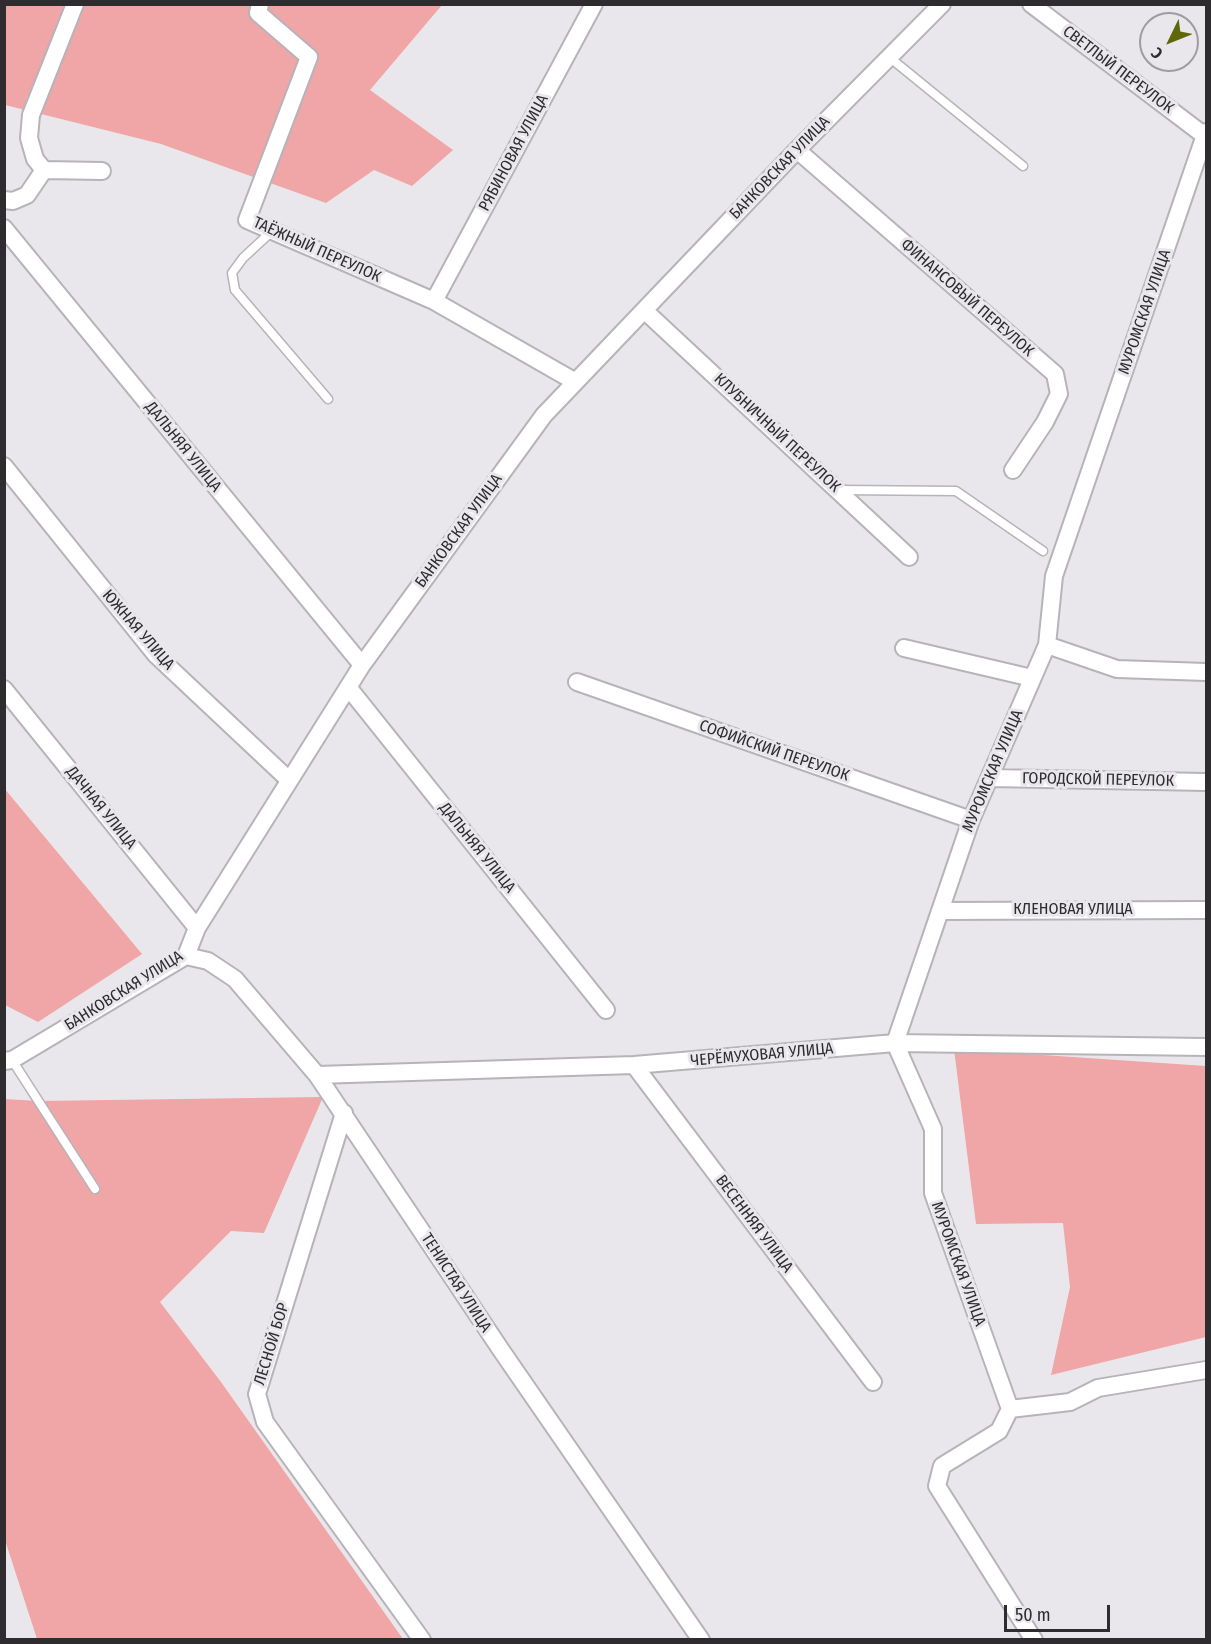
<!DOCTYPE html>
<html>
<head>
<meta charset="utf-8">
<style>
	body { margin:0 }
	#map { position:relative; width:1211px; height:1644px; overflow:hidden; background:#eae7ec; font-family:"Fira Sans Condensed",sans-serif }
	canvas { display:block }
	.frame { position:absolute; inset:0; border:6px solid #2e2c2f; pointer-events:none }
	.north { position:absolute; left:1139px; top:12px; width:60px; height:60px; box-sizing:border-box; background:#eae7ec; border:2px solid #9f9ca0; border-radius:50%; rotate:227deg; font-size:16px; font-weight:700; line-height:24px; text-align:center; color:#2e2c2f }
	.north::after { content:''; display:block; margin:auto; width:21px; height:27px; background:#606708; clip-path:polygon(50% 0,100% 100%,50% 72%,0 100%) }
	.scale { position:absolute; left:1004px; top:1605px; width:106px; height:27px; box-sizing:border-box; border:3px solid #2e2c2f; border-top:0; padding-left:8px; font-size:18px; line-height:21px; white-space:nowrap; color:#2e2c2f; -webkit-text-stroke:4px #eae7ec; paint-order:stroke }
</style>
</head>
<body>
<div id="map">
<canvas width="1211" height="1644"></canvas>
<div class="frame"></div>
<div class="north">С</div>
<div class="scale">50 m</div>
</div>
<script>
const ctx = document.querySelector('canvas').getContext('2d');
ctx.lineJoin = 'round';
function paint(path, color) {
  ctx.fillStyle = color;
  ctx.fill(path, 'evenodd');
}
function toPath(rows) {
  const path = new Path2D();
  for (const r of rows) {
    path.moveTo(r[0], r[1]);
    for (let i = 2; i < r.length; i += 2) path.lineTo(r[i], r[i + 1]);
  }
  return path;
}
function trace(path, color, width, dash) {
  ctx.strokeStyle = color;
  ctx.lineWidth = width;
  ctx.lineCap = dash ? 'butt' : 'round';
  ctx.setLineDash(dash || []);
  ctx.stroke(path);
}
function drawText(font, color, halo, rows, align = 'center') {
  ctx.font = font + ' "Fira Sans Condensed",sans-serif';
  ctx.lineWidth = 6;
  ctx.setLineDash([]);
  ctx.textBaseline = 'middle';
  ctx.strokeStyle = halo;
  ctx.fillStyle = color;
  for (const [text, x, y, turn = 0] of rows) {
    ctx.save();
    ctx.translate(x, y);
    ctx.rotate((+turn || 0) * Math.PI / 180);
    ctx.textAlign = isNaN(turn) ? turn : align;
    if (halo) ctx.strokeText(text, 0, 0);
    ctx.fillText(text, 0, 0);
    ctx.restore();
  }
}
paint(toPath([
	[5,5,442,5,370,90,453,150,412,186,374,170,326,203,161,144,5,105],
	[4,788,142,954,38,1022,5,1005],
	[954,1049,1206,1066,1206,1337,1051,1375,1070,1287,1063,1223,976,1224],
	[323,1097,264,1233,231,1231,160,1302,221,1382,403,1639,37,1639,5,1540,4,1099,39,1101]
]), '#f0a5a6');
const service = toPath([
	[889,57,1023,166],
	[271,232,243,258,232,273,235,290,328,399],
	[839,490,956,491,1043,551],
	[12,1060,95,1189]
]);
const minor = toPath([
	[260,4,258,13,309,57,247,220,434,301,574,381],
	[1031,4,1205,136],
	[797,150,1055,374,1059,394,1045,422,1013,470],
	[44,170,35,159,29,138,31,115,75,4],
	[4,200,13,201,27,195,44,170,102,171],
	[4,228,362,665],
	[434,301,594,4],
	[645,311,909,557],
	[4,466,156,655,289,780],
	[1047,645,1117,669,1206,672],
	[904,648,1032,678],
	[577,682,971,820],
	[348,687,606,1010],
	[4,689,197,928],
	[990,778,1206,782],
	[940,911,1206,910],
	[186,956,208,961,235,979,317,1075,501,1350,701,1640],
	[4,1061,12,1060,186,956,197,928,362,665,544,415,797,150,942,4],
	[634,1065,873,1382],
	[317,1075,634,1065,895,1043,1206,1047],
	[344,1113,257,1394,265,1422,422,1640],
	[1010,1409,933,1193,933,1129,895,1043,971,820,1047,645,1054,576,1206,132],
	[1010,1409,999,1431,942,1466,937,1486,1034,1640],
	[1010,1409,1070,1402,1098,1388,1206,1370]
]);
trace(service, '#b7b3b9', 11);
trace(minor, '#b7b3b9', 20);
trace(service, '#fff', 8);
trace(minor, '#fff', 16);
drawText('16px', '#2e2c2f', '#eae7ec', [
	["СВЕТЛЫЙ ПЕРЕУЛОК",1118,70,37],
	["РЯБИНОВАЯ УЛИЦА",514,153,-62],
	["БАНКОВСКАЯ УЛИЦА",780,168,-46],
	["ТАЁЖНЫЙ ПЕРЕУЛОК",317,250,24],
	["ФИНАНСОВЫЙ ПЕРЕУЛОК",967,298,41],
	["МУРОМСКАЯ УЛИЦА",1145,312,-71],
	["КЛУБНИЧНЫЙ ПЕРЕУЛОК",777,433,43],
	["ДАЛЬНЯЯ УЛИЦА",183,447,51],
	["БАНКОВСКАЯ УЛИЦА",459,531,-54],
	["ЮЖНАЯ УЛИЦА",138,630,49],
	["СОФИЙСКИЙ ПЕРЕУЛОК",774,751,19],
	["МУРОМСКАЯ УЛИЦА",993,771,-67],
	["ГОРОДСКОЙ ПЕРЕУЛОК",1098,780,1],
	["ДАЧНАЯ УЛИЦА",101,808,51],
	["ДАЛЬНЯЯ УЛИЦА",477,848,51],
	["КЛЕНОВАЯ УЛИЦА",1073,910],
	["БАНКОВСКАЯ УЛИЦА",124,991,-32],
	["ЧЕРЁМУХОВАЯ УЛИЦА",762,1055,-5],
	["ВЕСЕННЯЯ УЛИЦА",754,1224,53],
	["МУРОМСКАЯ УЛИЦА",958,1264,70],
	["ТЕНИСТАЯ УЛИЦА",456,1283,57],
	["ЛЕСНОЙ БОР",272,1344,-73]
]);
</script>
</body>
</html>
